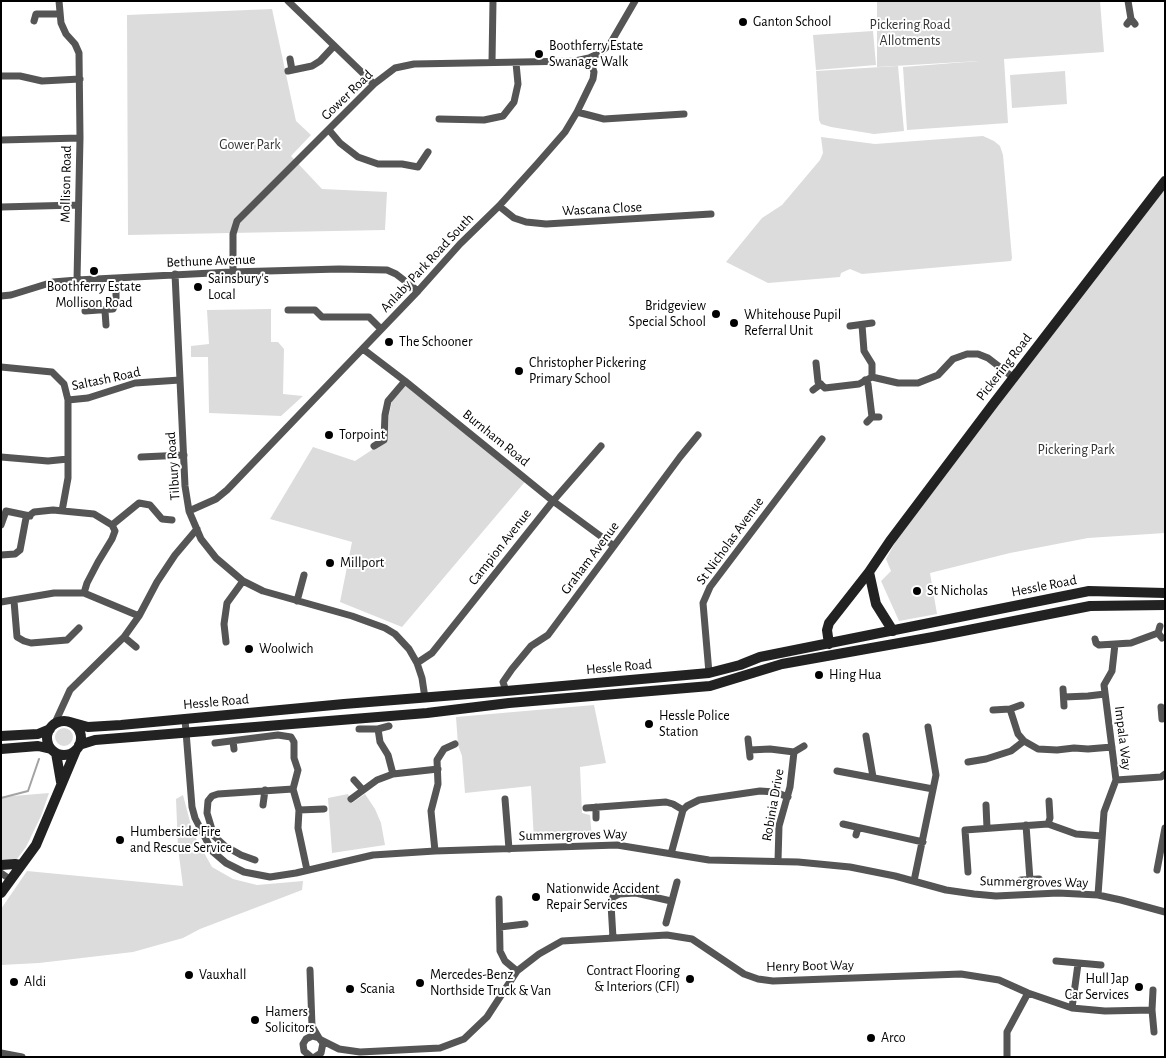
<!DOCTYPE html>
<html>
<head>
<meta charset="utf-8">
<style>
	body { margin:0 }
	#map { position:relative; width:1166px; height:1058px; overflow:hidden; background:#fff; font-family:"Alegreya Sans",sans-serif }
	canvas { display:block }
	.frame { position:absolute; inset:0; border:2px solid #000; pointer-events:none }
</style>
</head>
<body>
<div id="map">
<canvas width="1166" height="1058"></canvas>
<div class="frame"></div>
</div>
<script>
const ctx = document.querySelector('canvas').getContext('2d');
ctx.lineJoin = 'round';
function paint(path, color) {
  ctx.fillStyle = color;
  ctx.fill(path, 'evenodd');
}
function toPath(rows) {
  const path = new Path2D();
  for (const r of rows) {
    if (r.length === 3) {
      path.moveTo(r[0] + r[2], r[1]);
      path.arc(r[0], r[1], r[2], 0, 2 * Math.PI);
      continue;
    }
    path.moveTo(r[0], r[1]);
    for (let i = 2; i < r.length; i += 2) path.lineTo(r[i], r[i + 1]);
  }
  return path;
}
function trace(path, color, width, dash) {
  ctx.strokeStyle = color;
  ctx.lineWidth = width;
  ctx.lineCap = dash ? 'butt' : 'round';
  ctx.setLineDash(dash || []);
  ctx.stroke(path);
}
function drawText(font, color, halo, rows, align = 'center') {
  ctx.font = font + ' "Alegreya Sans",sans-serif';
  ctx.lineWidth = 4;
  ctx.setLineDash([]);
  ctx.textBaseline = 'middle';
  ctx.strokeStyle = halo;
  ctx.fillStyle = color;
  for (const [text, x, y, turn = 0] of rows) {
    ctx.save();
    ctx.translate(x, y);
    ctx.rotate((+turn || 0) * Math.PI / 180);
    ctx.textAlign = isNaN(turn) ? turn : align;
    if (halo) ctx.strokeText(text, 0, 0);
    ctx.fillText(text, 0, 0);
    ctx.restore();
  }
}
paint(toPath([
	[877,1,1100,1,1104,52,1004,59,1008,123,907,130,903,67,979,61,877,67],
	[272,9,296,121,311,135,291,156,322,189,387,192,385,230,128,235,127,15],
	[873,31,876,65,816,70,813,35],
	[898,66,904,131,874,134,831,127,821,124,819,120,816,71],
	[1065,71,1067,104,1012,108,1010,75],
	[983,136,994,141,1000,146,1003,155,1012,258,1011,261,862,274,850,269,841,273,840,277,768,283,726,262,762,218,782,205,820,160,823,153,821,137,875,144],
	[1165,184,1165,533,1088,538,1010,553,930,573,937,614,899,621,881,581,891,571,886,559,896,541],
	[271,309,271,342,278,342,284,349,283,394,303,396,281,416,209,413,208,357,191,357,191,346,209,344,207,310],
	[409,381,529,477,402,627,340,602,352,542,270,519,313,447,355,461,387,440,389,415,392,401],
	[594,705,606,763,580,767,582,813,590,815,592,838,534,840,531,786,465,793,462,756,458,745,456,717],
	[64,737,9],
	[49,793,41,816,26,847,11,867,1,869,1,797],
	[348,794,352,803,365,794,375,809,381,823,385,845,332,853,328,798],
	[183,795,193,833,212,867,233,879,257,885,303,881,302,890,200,929,183,938,133,952,39,963,1,965,1,909,27,871,183,886,178,848,176,799]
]), '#dcdcdc');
trace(toPath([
	[1,798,28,791,39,759]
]), '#a3a3a3', 2);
trace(toPath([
	[59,1,61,23,66,34,75,44,79,53,80,138],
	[288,1,374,84],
	[1128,1,1131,19],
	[34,21,36,14,59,14],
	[1127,24,1131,19,1135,24],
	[290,59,292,70],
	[492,62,493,1],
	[288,71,312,66,320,61,334,46],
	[1,76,20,76,42,81,80,79],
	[577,112,604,119,684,114],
	[439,119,484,120,503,116,514,102,518,84,516,63],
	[329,130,340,143,358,157,378,164,402,164,418,167,428,152],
	[1,140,80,138,77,280],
	[499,206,514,218,526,222,546,224,711,214],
	[1,207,78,205],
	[233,271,233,234,237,221,374,84,395,68,414,64,575,61,589,58,600,53,610,44,635,1],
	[175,274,185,486,189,511,201,539,216,558,243,581,263,591,352,616,385,628,395,634,409,649,417,663,422,678,425,698],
	[1,296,11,295,53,282,77,280,231,272,339,269,387,270,396,274,418,291],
	[288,310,315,310,322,317,369,317,381,329],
	[85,311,113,309,116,302,116,279],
	[105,311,106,325],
	[862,325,864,351,872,364,872,377],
	[850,326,872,323],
	[363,349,405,381,553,501,614,546],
	[816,363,818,382,825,388,859,384,872,377,898,383,918,383,938,375,953,359,967,354,978,354,988,358,1014,378],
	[1,367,52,372,64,384,68,400,68,459,48,461,1,457],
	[865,380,868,384,872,417],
	[813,390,821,384],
	[68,400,88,398,135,383,180,380],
	[867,422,872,417,879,417],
	[374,446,384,440,385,415,388,401,405,381],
	[141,457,184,455],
	[62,511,68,478,68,459],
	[189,511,216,499,227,490,418,291,460,244,499,206,537,164,565,132,577,112,593,79,594,72,589,58],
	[1,525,6,511,30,516],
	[1,555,15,554,20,550,26,518,34,512,53,510,94,514,112,525],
	[84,593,87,583,98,562,112,539,115,531,112,525,139,503,150,505,162,519,172,520],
	[14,601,17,637,24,641,31,643,67,640,79,628],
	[297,601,304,575],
	[1,602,54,593,84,593,139,616],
	[1160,626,1158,633,1162,638],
	[124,637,136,647],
	[1095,639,1096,643,1099,645,1115,644],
	[226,642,224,624,227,603,243,581],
	[417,663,432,653,553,501,601,446],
	[709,673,703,603,710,587,822,439],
	[1063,689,1064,706],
	[506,691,503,682,512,669,531,646,548,635,680,457,698,435],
	[1064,697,1088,696,1105,694],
	[1161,707,1162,719],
	[1010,709,1018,734,1024,741],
	[993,710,1010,709,1021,705],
	[185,719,192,807,195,818,212,851,226,863,244,872,270,877,296,873,373,855,435,851,617,845,709,860,798,862,850,867,895,876,946,890,974,894,996,896,1058,893,1098,895,1121,900,1165,912],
	[54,725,70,690,124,637,139,616,157,582,175,555,197,529],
	[359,729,378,729,389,726],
	[378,729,380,742,388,755,393,774],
	[866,736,873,777],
	[748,739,750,757],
	[233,741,234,749],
	[215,743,278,735,291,737,294,742,294,758,298,770,293,789,299,810,298,828,307,870],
	[750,750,770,749,794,752,790,787,779,826,778,861],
	[794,752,804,746],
	[968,762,986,759,1011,751,1024,741,1038,749,1057,750,1074,748,1088,749,1112,747],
	[837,771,933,789],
	[354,780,363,790],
	[1116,780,1161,777,1165,774],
	[351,799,377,780,393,774,438,769],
	[505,799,509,849],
	[263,805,265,790],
	[986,805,987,828],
	[596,807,596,818],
	[586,808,666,802,673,804,683,810,687,806,699,800,760,791,775,792,788,797],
	[299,810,324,809],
	[843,824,923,842],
	[1048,824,1050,818,1049,801],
	[1026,825,1030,880],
	[856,835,858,828],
	[435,851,431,811,438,784,437,760,444,749,455,744],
	[671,854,683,810],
	[255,860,241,855,225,846,214,836,207,813,208,801,212,796,218,794,293,789],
	[1157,870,1165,828],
	[968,872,965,830,1048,824,1076,834,1102,836],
	[1,873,11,880],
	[1021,880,1039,879],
	[914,881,936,775,928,727],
	[1098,895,1104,812,1116,780,1104,685,1112,671,1115,644,1131,643,1158,633],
	[499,899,500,951,505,961,517,971],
	[666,923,677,882],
	[500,927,525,924],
	[613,938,611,904,613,897,619,894,636,893,671,901],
	[1056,961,1101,965],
	[310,970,312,1026,319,1038],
	[1153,990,1152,1010,1154,1032],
	[1072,1008,1078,964],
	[321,1040,339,1049,360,1052,440,1048,464,1039,487,1017,517,971,539,954,562,941,667,935,692,939,744,974,758,979,773,981,961,974,999,980,1028,993,1072,1008,1105,1011,1152,1010],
	[1,1053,22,1057],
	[311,1057,304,1051,303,1044,306,1039,312,1036,319,1038,323,1043,321,1053,315,1057],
	[1007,1057,1007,1032,1028,993]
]), '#555', 7);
trace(toPath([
	[869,572,876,604,893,631],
	[829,644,827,630,829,623,869,572,890,541,994,403,1165,181],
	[64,738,17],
	[70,722,88,727,121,725,344,704,506,691,709,673,740,665,760,657,1089,591,1165,593],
	[1,736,38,734,50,729],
	[79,745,95,740,427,713,509,703,710,686,782,664,933,637,1090,606,1165,605],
	[1,749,38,746,51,749],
	[56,753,61,782],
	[1,865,15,864,21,865],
	[1,893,36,845,76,750]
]), '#222', 10);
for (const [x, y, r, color] of [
	[743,22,5,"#000"],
	[539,54,5,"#000"],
	[94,271,5,"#000"],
	[198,287,5,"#000"],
	[716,314,5,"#000"],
	[734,323,5,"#000"],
	[389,342,5,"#000"],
	[519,371,5,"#000"],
	[329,435,5,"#000"],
	[330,563,5,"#000"],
	[917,591,5,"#000"],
	[249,649,5,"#000"],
	[819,675,5,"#000"],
	[649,724,5,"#000"],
	[120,840,5,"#000"],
	[536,897,5,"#000"],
	[189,975,5,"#000"],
	[690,979,5,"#000"],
	[14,982,5,"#000"],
	[420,983,5,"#000"],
	[1139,987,5,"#000"],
	[350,989,5,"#000"],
	[255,1020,5,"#000"],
	[871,1038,5,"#000"]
]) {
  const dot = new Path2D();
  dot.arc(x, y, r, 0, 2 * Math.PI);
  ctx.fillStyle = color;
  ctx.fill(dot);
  trace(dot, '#fff', 2);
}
drawText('14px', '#000', '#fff', [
	["Ganton School",753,22],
	["Boothferry Estate",549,46],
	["Swanage Walk",549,62],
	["Sainsbury's",208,279],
	["Local",208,295],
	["Boothferry Estate",94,287,"center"],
	["Mollison Road",94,303,"center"],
	["Bridgeview",706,306,"right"],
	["Special School",706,322,"right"],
	["Whitehouse Pupil",744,315],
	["Referral Unit",744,331],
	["The Schooner",399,342],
	["Christopher Pickering",529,363],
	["Primary School",529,379],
	["Torpoint",339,435],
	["Millport",340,563],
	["St Nicholas",927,591],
	["Woolwich",259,649],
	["Hing Hua",829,675],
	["Hessle Police",659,716],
	["Station",659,732],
	["Humberside Fire",130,832],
	["and Rescue Service",130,848],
	["Nationwide Accident",546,889],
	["Repair Services",546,905],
	["Contract Flooring",680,971,"right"],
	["& Interiors (CFI)",680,987,"right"],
	["Vauxhall",199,975],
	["Mercedes-Benz",430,975],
	["Northside Truck & Van",430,991],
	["Hull Jap",1129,979,"right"],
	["Car Services",1129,995,"right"],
	["Aldi",24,982],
	["Scania",360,989],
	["Hamers",265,1012],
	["Solicitors",265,1028],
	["Arco",881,1038]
], 'left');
drawText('14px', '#333', '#fff', [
	["Pickering Road",910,25],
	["Allotments",910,41],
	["Gower Park",250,145],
	["Pickering Park",1076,450]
]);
drawText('14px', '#000', '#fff', [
	["Gower Road",347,95,-44],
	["Mollison Road",66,184,-89],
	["Wascana Close",602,209,-3],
	["Bethune Avenue",211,261,-2],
	["Anlaby Park Road South",427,263,-47],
	["Pickering Road",1004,367,-52],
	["Saltash Road",106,379,-12],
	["Burnham Road",496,438,39],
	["Tilbury Road",173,466,-94],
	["St Nicholas Avenue",730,541,-54],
	["Campion Avenue",500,547,-52],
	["Graham Avenue",590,558,-53],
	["Hessle Road",1044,586,-11],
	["Hessle Road",619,667,-5],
	["Hessle Road",216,702,-5],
	["Impala Way",1123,738,83],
	["Robinia Drive",773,805,-80],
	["Summergroves Way",573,835,-1],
	["Summergroves Way",1034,882,1],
	["Henry Boot Way",810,966,-1]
]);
</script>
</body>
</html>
